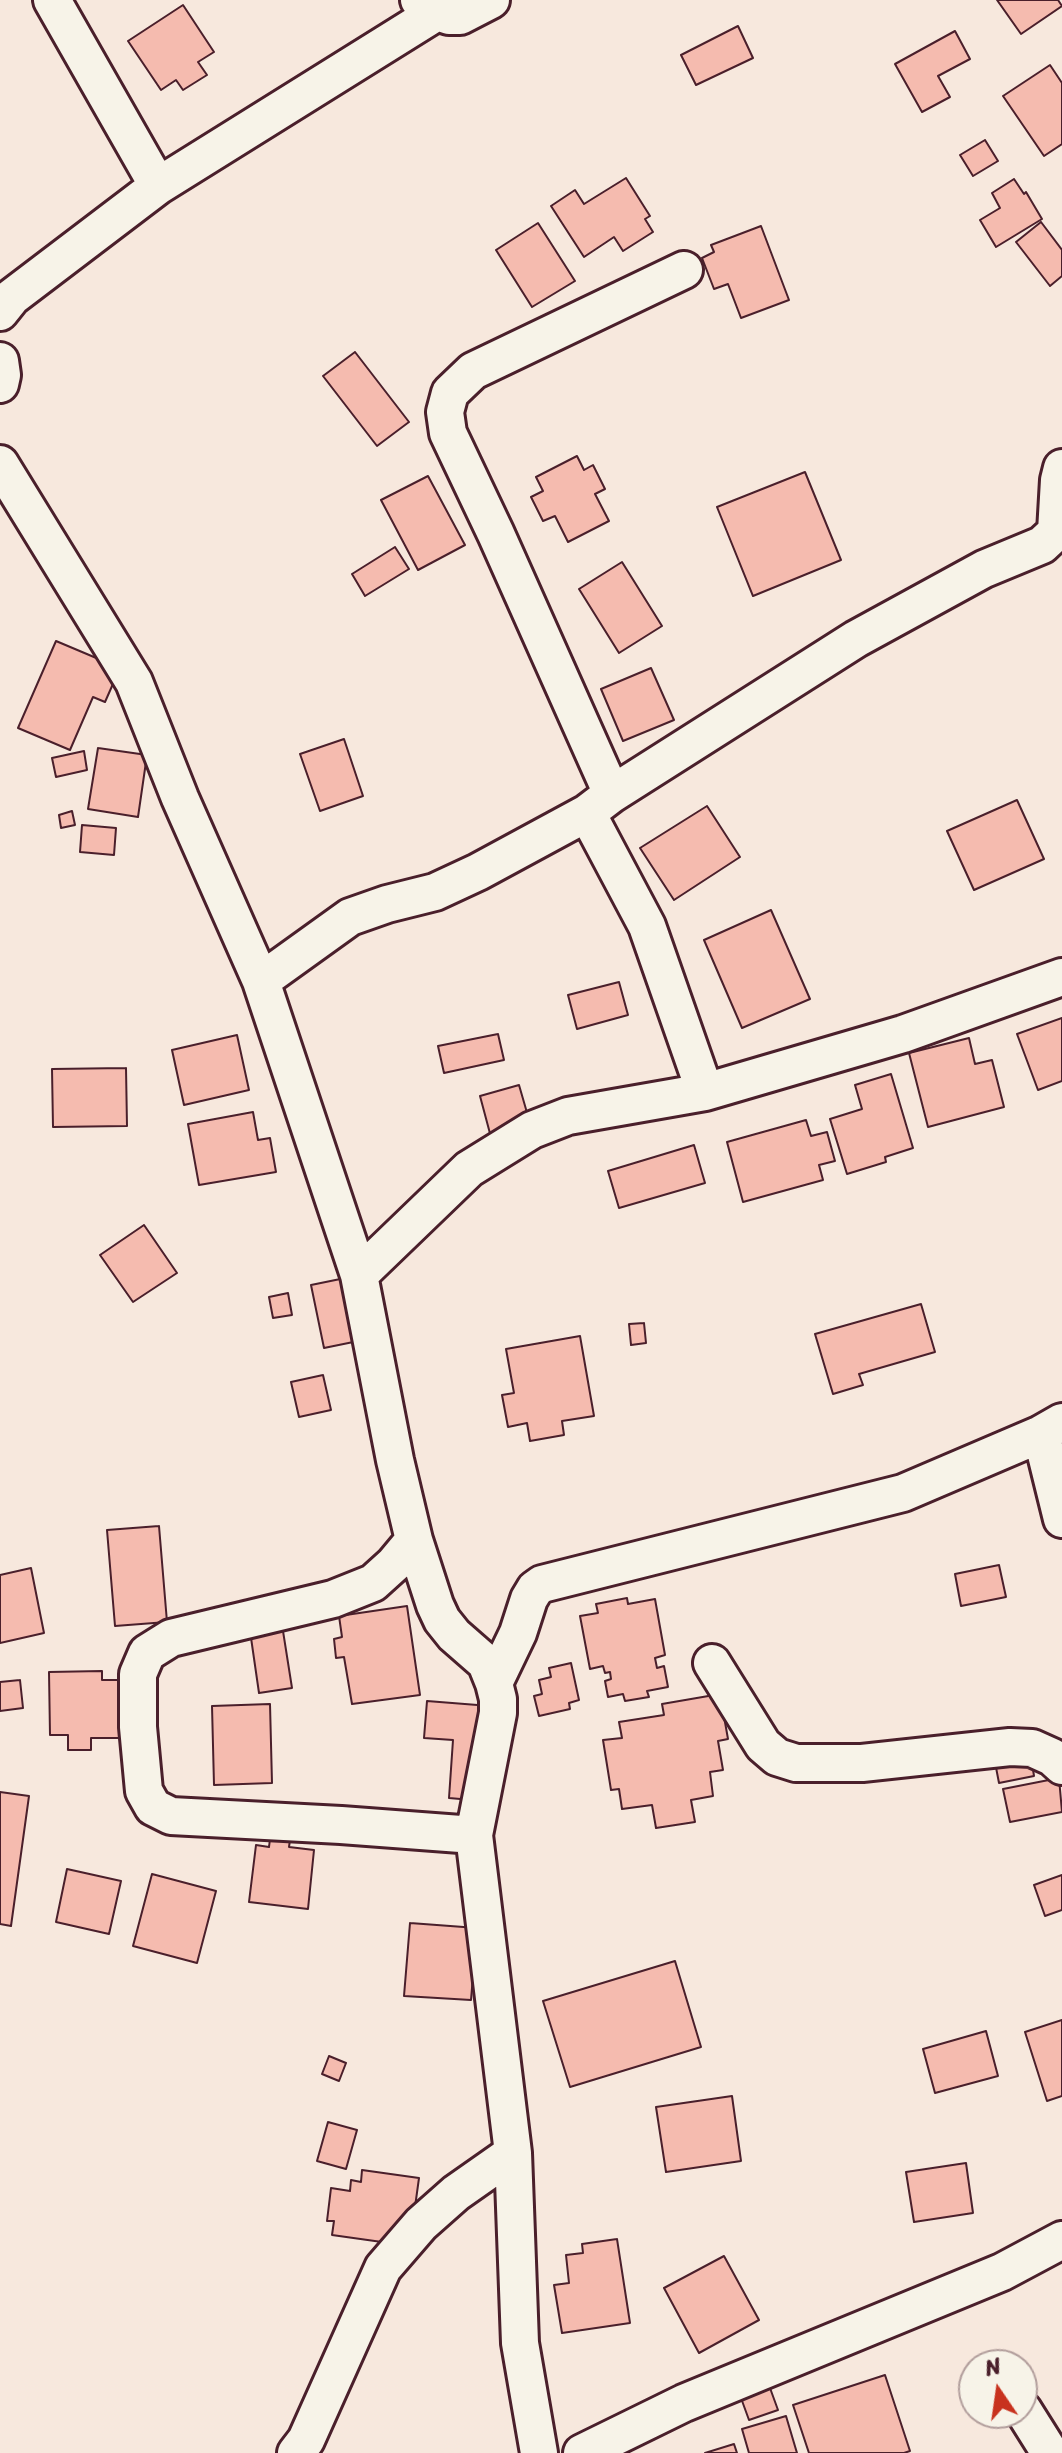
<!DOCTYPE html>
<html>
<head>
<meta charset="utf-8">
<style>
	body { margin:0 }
	#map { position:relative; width:1062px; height:2453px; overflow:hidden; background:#f7e8dd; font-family:Sriracha,sans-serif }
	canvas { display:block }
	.north { position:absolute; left:958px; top:2349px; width:80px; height:80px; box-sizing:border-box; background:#f7f3e8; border:2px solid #b29e9c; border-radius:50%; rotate:347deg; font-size:22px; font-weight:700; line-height:32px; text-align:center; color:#4a1f2b }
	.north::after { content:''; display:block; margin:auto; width:28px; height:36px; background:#c8321e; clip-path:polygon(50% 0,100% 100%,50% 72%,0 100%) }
</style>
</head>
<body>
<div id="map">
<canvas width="1062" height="2453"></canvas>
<div class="north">N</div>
</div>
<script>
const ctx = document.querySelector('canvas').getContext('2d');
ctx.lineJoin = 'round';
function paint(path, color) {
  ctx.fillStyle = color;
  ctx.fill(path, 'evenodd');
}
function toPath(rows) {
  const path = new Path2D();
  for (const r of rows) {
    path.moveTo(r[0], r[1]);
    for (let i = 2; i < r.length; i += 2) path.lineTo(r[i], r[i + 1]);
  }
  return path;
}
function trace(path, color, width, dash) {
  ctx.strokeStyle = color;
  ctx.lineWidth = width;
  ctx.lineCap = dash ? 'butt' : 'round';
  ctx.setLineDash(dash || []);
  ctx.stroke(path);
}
const building = toPath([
	[997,0,1058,0,1062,6,1021,34,997,0],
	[183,5,214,52,198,62,207,75,183,90,176,80,161,90,128,41,183,5],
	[738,26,753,58,696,85,681,55,738,26],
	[955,31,970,59,938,76,950,97,922,112,895,64,955,31],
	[1050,65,1062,83,1062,144,1044,156,1003,96,1050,65],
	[985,140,998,161,973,176,960,155,985,140],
	[626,178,650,216,645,219,653,232,623,251,614,237,584,257,551,206,575,190,584,204,626,178],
	[1014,179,1024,194,1026,192,1042,219,996,247,980,220,1000,208,992,193,1014,179],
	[1041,222,1062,250,1062,276,1050,286,1016,242,1041,222],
	[538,223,575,281,532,307,496,250,538,223],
	[761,226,789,300,741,318,728,284,714,289,702,258,714,252,711,245,761,226],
	[355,352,409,422,377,446,323,376,355,352],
	[577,456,584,470,593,465,605,489,595,494,609,521,568,542,555,516,543,521,531,497,543,491,536,477,577,456],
	[805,472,841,560,753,596,717,507,805,472],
	[428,476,465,545,418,570,381,500,428,476],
	[395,547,409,569,365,596,352,574,395,547],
	[622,562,662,626,619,653,579,589,622,562],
	[56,641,120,668,105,702,93,697,70,750,18,728,56,641],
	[651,668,674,720,623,741,601,689,651,668],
	[344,739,363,796,320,811,300,754,344,739],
	[98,748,147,755,138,817,88,809,98,748],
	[84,751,87,770,56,777,52,758,84,751],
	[1017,800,1044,859,974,890,947,831,1017,800],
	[707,806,740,857,674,900,640,848,707,806],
	[72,811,75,825,61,828,59,815,72,811],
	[82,825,116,828,114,855,80,852,82,825],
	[771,910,810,999,742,1028,704,940,771,910],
	[619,982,628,1015,577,1029,568,995,619,982],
	[1062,1018,1062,1081,1038,1090,1017,1034,1062,1018],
	[498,1034,504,1060,444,1073,438,1046,498,1034],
	[237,1035,249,1090,184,1105,172,1050,237,1035],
	[969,1038,975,1064,992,1060,1004,1107,928,1127,909,1053,969,1038],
	[126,1068,127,1126,53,1127,52,1069,126,1068],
	[891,1074,913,1148,885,1157,886,1162,847,1174,830,1119,862,1109,855,1085,891,1074],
	[519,1085,532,1130,492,1141,480,1096,519,1085],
	[253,1112,258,1140,270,1138,276,1172,199,1185,188,1124,253,1112],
	[806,1120,811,1136,827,1132,835,1161,819,1165,823,1180,743,1202,727,1142,806,1120],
	[694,1145,705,1183,619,1208,608,1171,694,1145],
	[144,1225,177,1273,133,1302,100,1255,144,1225],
	[355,1276,368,1339,324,1348,311,1285,355,1276],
	[288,1293,292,1315,273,1318,269,1297,288,1293],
	[921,1304,935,1352,859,1374,863,1385,833,1394,815,1334,921,1304],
	[644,1323,646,1343,631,1345,629,1324,644,1323],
	[580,1336,594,1416,562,1421,564,1435,530,1441,527,1423,508,1427,502,1395,514,1393,506,1349,580,1336],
	[323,1375,331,1410,299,1417,291,1382,323,1375],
	[159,1526,167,1622,115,1626,107,1530,159,1526],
	[999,1565,1006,1597,961,1606,955,1574,999,1565],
	[31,1568,44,1633,0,1643,0,1575,31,1568],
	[627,1598,628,1604,655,1599,665,1655,655,1658,657,1668,664,1666,668,1687,647,1691,649,1697,625,1701,623,1694,608,1697,605,1681,611,1679,610,1672,605,1673,603,1666,590,1669,580,1616,598,1613,596,1604,627,1598],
	[407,1606,420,1695,352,1704,344,1657,336,1658,334,1639,342,1637,339,1616,407,1606],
	[280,1612,292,1688,259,1693,248,1617,280,1612],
	[571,1663,579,1700,569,1703,570,1709,539,1716,534,1696,542,1694,539,1680,551,1677,549,1668,571,1663],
	[102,1671,102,1680,121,1680,121,1738,91,1738,91,1750,68,1750,68,1735,50,1735,49,1672,102,1671],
	[20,1680,23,1708,0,1711,0,1682,20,1680],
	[720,1694,728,1739,718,1741,723,1770,710,1772,713,1796,691,1800,695,1822,656,1828,652,1805,622,1809,619,1789,611,1790,603,1740,622,1738,619,1722,664,1715,662,1704,720,1694],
	[427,1701,490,1706,483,1801,449,1798,453,1740,424,1738,427,1701],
	[270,1704,272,1783,214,1785,212,1706,270,1704],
	[1030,1750,1034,1776,999,1783,994,1757,1030,1750],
	[1059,1778,1062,1812,1010,1822,1003,1789,1059,1778],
	[0,1792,29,1796,11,1926,0,1924,0,1792],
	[272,1823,292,1826,289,1847,314,1850,308,1909,249,1902,256,1845,269,1847,272,1823],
	[67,1869,121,1881,109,1934,56,1922,67,1869],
	[152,1874,216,1891,197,1963,133,1946,152,1874],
	[1062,1875,1062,1910,1045,1916,1034,1885,1062,1875],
	[410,1923,477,1928,471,2000,404,1996,410,1923],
	[675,1961,701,2047,570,2087,543,2001,675,1961],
	[1062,2020,1062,2096,1047,2101,1025,2032,1062,2020],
	[986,2031,998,2076,935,2093,923,2049,986,2031],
	[329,2056,346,2063,339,2081,322,2074,329,2056],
	[732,2096,741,2161,666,2172,656,2107,732,2096],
	[328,2122,357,2130,346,2169,317,2161,328,2122],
	[966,2163,973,2213,914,2222,906,2172,966,2163],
	[362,2170,419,2178,411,2236,389,2243,332,2235,334,2221,327,2221,331,2188,350,2191,351,2180,361,2182,362,2170],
	[617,2239,630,2323,562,2333,554,2285,569,2283,566,2255,583,2253,582,2244,617,2239],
	[724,2256,759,2320,699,2353,664,2288,724,2256],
	[885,2375,910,2451,904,2453,809,2453,793,2405,885,2375],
	[770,2388,778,2410,749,2420,741,2398,770,2388],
	[786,2416,797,2453,749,2453,742,2429,786,2416],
	[734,2444,737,2453,705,2453,734,2444]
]);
paint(building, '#f5bbaf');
trace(building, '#4a1f2b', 2);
const street = toPath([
	[52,0,158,186],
	[419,0,437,12,449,16,460,16,491,0],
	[0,312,12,297,158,186,437,12],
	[0,361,2,375,0,384],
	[0,464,134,682,180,798,261,981,359,1275,395,1460,414,1540,435,1605,442,1620,454,1635,486,1663,494,1683,498,1699,498,1713,474,1835,513,2153,520,2343,539,2453],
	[612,794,496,534,448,433,445,412,450,393,473,371,684,270],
	[587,813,647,926,705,1092],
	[261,981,350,917,387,904,435,892,478,872,587,813,612,794,856,639,984,569,1042,545,1056,532,1059,480,1062,468],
	[359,1275,469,1169,532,1130,568,1116,705,1092,903,1034,1062,977],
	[1041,1434,1062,1519],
	[414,1540,394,1564,373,1583,333,1599,171,1638,147,1653,138,1674,138,1727,144,1791,153,1807,171,1816,341,1825,474,1835],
	[712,1663,763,1745,777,1757,796,1763,862,1763,1010,1747,1032,1748,1052,1757,1062,1766],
	[494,1683,518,1633,529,1599,535,1589,542,1584,903,1493,1041,1434,1062,1422],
	[1023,2410,1050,2453],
	[296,2453,306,2440,383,2268,421,2224,456,2193,513,2153],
	[582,2453,684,2403,1002,2272,1062,2240]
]);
trace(street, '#4a1f2b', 42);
trace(street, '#f7f3e8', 36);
</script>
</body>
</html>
